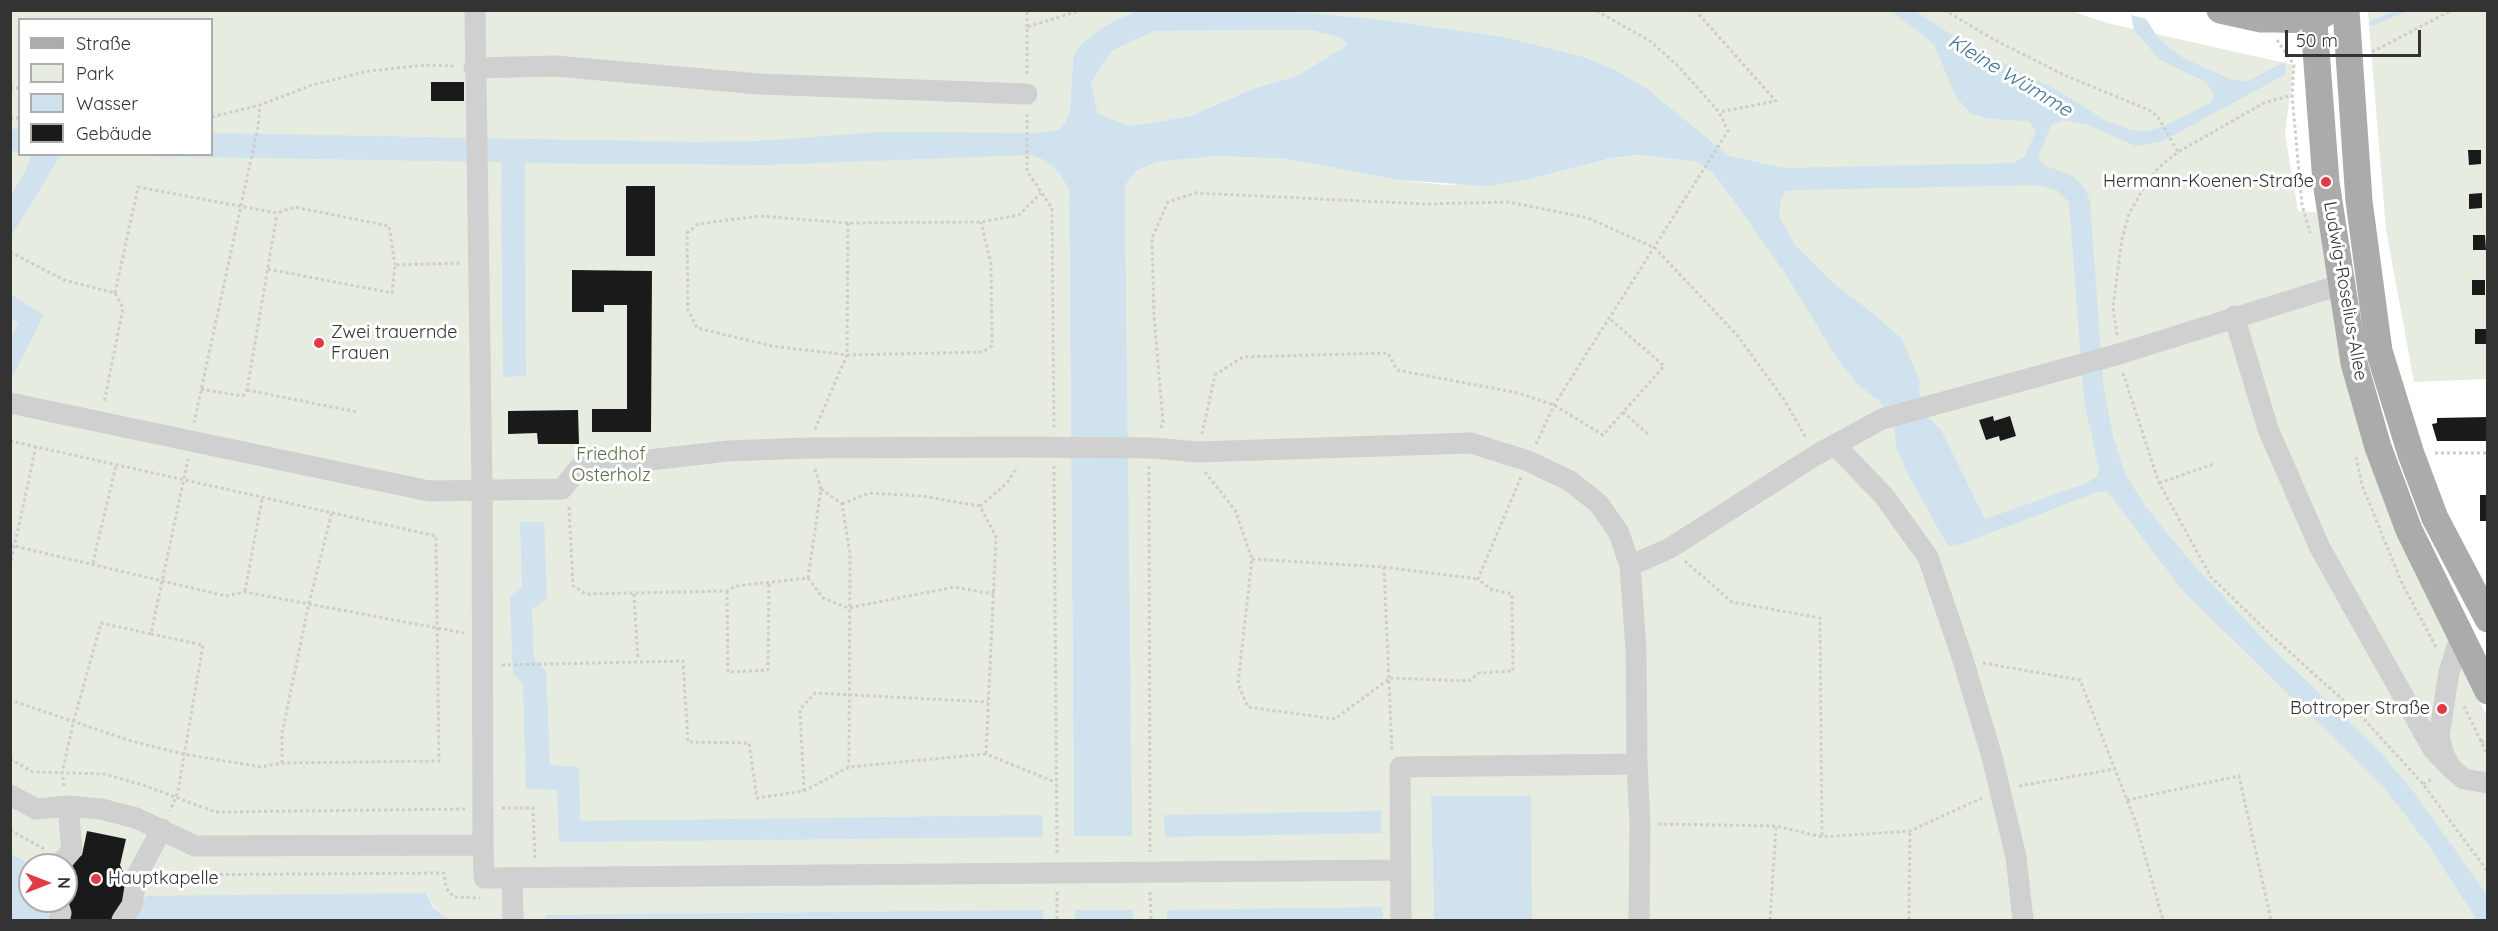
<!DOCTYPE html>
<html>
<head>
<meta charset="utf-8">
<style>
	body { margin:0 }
	#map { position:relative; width:2498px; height:931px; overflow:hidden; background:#fff; font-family:Quicksand,sans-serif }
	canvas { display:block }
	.frame { position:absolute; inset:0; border:12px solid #333; pointer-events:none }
	.legend { position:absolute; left:18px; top:18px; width:195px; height:138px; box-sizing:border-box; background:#fff; border:2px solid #adadad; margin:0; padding:8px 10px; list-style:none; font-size:18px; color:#333 }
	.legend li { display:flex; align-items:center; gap:12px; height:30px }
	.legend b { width:30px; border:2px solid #adadad }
	.north { position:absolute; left:18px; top:853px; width:60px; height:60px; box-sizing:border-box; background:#fff; border:2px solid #adadad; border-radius:50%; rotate:90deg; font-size:16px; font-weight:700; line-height:24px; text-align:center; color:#333 }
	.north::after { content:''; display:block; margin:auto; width:21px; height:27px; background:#e63946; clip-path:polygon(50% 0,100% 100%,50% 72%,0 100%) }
	.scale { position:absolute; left:2285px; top:30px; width:136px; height:27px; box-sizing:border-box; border:3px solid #333; border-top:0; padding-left:8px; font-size:18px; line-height:21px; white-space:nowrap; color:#333; -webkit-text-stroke:4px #fff; paint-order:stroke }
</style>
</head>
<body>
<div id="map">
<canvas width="2498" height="931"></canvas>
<div class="frame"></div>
<ul class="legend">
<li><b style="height:8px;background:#ababab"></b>Straße</li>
<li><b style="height:16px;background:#e6ecdf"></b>Park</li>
<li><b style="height:16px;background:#cfe2ee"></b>Wasser</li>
<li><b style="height:16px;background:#1a1a1a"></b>Gebäude</li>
</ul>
<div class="north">N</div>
<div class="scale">50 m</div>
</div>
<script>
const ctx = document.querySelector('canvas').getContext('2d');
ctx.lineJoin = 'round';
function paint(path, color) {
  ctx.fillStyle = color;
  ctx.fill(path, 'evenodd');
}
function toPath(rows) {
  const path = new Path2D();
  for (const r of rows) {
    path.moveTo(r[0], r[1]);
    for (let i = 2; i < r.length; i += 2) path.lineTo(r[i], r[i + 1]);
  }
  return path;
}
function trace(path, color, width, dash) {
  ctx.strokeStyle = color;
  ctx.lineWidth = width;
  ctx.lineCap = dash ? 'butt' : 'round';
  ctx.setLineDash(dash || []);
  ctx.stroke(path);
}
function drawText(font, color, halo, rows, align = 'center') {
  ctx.font = font + ' Quicksand,sans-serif';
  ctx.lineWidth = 6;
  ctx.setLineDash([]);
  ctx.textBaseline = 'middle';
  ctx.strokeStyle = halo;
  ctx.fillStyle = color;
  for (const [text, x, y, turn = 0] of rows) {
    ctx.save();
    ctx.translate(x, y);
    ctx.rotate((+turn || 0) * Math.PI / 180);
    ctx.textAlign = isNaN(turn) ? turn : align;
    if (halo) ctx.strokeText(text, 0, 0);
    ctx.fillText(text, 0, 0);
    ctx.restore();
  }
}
paint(toPath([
	[2374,10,2487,11,2487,379,2414,382,2386,229,2368,13],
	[10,11,1140,11,1108,24,1073,57,1070,110,1065,123,1058,130,1033,133,1030,155,1044,160,1059,173,1069,189,1074,836,1131,836,1125,185,1136,171,1155,162,1218,156,1287,159,1397,180,1447,185,1526,180,1613,158,1639,155,1698,162,1646,88,1581,56,1499,36,1369,18,1281,11,2071,11,2107,23,2294,65,2285,134,2298,211,2316,212,2326,254,2457,658,2487,716,2487,920,1532,920,1530,796,1431,796,1434,920,1133,920,1133,910,1075,910,1075,920,453,920,444,917,433,906,426,893,140,911,133,920,48,920,51,908,66,901,66,865,32,865,10,853],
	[20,20,212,20,212,154,20,154],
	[1309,30,1339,37,1349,45,1296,76,1252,89,1191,116,1131,126,1098,114,1091,83,1112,51,1154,31]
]), '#e6ecdf');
paint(toPath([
	[1140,10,1281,11,1369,18,1499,36,1581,56,1617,71,1646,88,1729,156,1785,168,2013,163,2024,157,2036,132,2029,121,1989,119,1972,114,1956,97,1934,44,1891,11,1915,11,1967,45,2064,94,2106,121,2131,130,2147,131,2165,126,2211,102,2214,95,2206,82,2159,59,2134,30,2131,15,2146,19,2159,39,2183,58,2232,80,2248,81,2285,62,2286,74,2163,141,2136,146,2088,125,2063,120,2051,125,2038,158,2044,165,2073,176,2085,189,2090,201,2103,383,2113,436,2125,474,2145,506,2190,561,2269,645,2382,754,2415,794,2487,895,2487,920,2477,920,2429,846,2384,787,2184,592,2107,491,2095,493,1964,543,1948,546,1908,474,1896,447,1894,426,1879,401,1860,386,1838,360,1787,276,1732,198,1711,171,1698,162,1639,155,1612,158,1526,180,1488,186,1397,180,1287,159,1218,156,1156,162,1136,171,1125,185,1132,836,1074,836,1069,189,1059,173,1044,160,1030,155,765,165,525,163,526,376,503,377,501,162,69,155,212,154,212,133,692,142,758,141,880,132,1033,133,1058,130,1065,123,1070,110,1073,57,1082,43,1108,24],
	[1309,30,1339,37,1348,45,1296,76,1252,89,1191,116,1131,126,1098,114,1091,83,1112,51,1154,31],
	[2036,185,2057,190,2069,202,2084,400,2099,470,2096,477,2087,483,1985,519,1941,430,1927,416,1919,394,1920,381,1902,339,1875,315,1833,283,1795,245,1779,216,1781,199,1786,191,1795,190],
	[11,129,19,129,19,151,11,151],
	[31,154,61,155,11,236,11,196,28,166],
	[11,295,44,315,11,379,11,339,18,323,11,318],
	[520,522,544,522,547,598,532,610,534,660,546,671,550,765,579,767,580,821,1043,815,1043,837,559,842,557,790,526,789,523,684,513,674,510,598,522,587],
	[1431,796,1531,796,1532,920,1434,920],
	[1381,811,1381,833,1165,837,1164,815],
	[10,853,32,865,30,865,30,901,47,901,51,908,48,920,11,920],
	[426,893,433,907,444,917,453,920,133,920,146,896],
	[1382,907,1383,920,1167,920,1167,910],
	[1043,910,1043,920,546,920,546,915],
	[1075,910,1133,910,1133,920,1075,920]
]), '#cfe2ee');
trace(toPath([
	[2372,23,2404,10]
]), '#cfe2ee', 5);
paint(toPath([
	[431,82,464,82,464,101,431,101],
	[2468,150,2481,150,2481,164,2469,165],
	[626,186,655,186,655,256,626,256],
	[2482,193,2482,208,2469,209,2469,194],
	[2473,235,2485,235,2486,250,2473,250],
	[572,270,652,271,651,432,592,432,592,409,627,409,627,305,604,305,604,312,572,312],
	[2472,280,2485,280,2485,295,2472,295],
	[2475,329,2488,329,2488,344,2475,344],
	[578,410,579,444,538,444,537,433,508,434,508,411],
	[1993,416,1994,421,2010,416,2016,436,2000,441,1999,436,1986,440,1979,420],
	[2488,417,2488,441,2437,441,2432,424,2437,423,2437,418],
	[2480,495,2488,495,2488,521,2480,521],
	[87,831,126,839,120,865,128,883,128,895,112,920,66,920,66,867,82,855]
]), '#1a1a1a');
trace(toPath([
	[1695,10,1776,101,1719,112],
	[1944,10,1993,39,2064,75,2149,110,2158,117,2178,152],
	[1027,27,1027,10],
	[2277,40,2294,65,2292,95,2302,205,2310,233],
	[2372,52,2452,10],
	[1027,74,1027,27,1082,10],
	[10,88,20,88],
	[1027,114,1027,171,1052,208,1054,430],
	[212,117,260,105,312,85,369,71,426,65,454,66],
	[10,118,20,118],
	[848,223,847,355,983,352,992,346,991,264,981,222],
	[10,252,64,280,115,293,123,308,104,403],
	[268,269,392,293,395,265,461,263],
	[115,293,138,187,277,213,295,207,389,226,395,265],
	[2117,335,2113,308,2122,239,2129,214,2144,187,2159,167,2178,152,2264,103,2292,95],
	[2123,373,2159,483,2211,577,2272,636,2364,719,2423,784,2488,872],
	[201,389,243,396,247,390,277,214],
	[247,390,357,412],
	[1623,412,1648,434],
	[194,423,258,127,260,105],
	[1161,428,1163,422,1154,316,1152,238,1168,202,1195,193,1424,204,1509,202,1588,218,1655,248,1737,335,1785,401,1806,438],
	[815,429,847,355,772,346,697,328,688,310,687,233,698,224,759,216,848,223,981,222,1019,215,1041,193],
	[1202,434,1215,375,1243,357,1388,353,1397,370,1518,393,1554,405,1603,435,1664,366,1610,319],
	[10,441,436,536,439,761,282,763,261,767,183,754,131,741,10,700],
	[1536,444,1554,405,1728,131,1719,112,1678,66,1650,41,1595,10],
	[2435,453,2488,453],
	[2356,457,2362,485,2401,581,2437,649],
	[1054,466,1057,856],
	[1149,466,1150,852],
	[1205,472,1235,510,1252,559,1238,684,1248,707,1335,719,1390,678,1469,681,1479,673,1513,671,1512,594,1490,589,1478,579,1521,477],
	[2159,483,2214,464],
	[821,489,842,504,850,554,849,767],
	[842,504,869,493,922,496,980,506],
	[569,507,573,586,586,594,727,591,736,586,808,578,821,489,814,466],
	[10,545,226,596,245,592,464,633],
	[1252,559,1384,567,1478,579],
	[1685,561,1732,602,1820,618,1822,837],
	[93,563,116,465],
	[10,566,36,446],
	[1384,567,1392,751],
	[808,578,823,598,848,608,954,587,994,594],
	[245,591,262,499],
	[727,591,728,672,768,670,769,584],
	[634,594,638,660],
	[151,634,203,645,178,791,170,811],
	[1983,663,2080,680,2136,823,2163,920],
	[502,665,683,661,688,742,749,743,757,798,804,791,849,767,986,754,1055,782],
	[2464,706,2488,756],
	[2481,742,2488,738],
	[986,754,996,537,980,506,1007,483,1017,467],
	[10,759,33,772,104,774,143,785,215,812,465,809],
	[282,763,282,733,309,603,332,512],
	[2423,784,2434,778],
	[64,786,62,773,73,724,101,623,151,634,188,459],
	[2019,786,2115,769],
	[804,791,800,709,815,693,988,702],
	[2127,800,2239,776,2271,920],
	[502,808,533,808,535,860],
	[1658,824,1776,826,1822,837,1910,831,1982,798],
	[10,830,46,850],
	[160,875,444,873,446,888,454,897,480,898],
	[1057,892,1057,920],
	[1150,892,1151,920],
	[1770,920,1776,827],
	[1909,920,1910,831]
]), '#cdcdcd', 3, [3, 3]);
trace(toPath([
	[475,10,482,490,483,845],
	[474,68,555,66,759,84,1027,94],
	[2234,316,2268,429,2320,548,2433,749,2451,768],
	[10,403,429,491,562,489,579,468,728,451,807,448,1020,447,1153,448,1198,452,1471,443,1528,461,1570,481,1599,504,1619,533,1630,566,1636,649,1637,764],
	[1835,445,1884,496,1928,557,1963,660,1992,757,2016,857,2023,920],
	[1630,566,1670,548,1816,455,1882,419,2119,354,2340,285],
	[2461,635,2449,672,2439,736,2444,755,2451,768,2464,779,2488,783],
	[10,795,36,809,68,806,101,809,136,818,195,846,483,845,484,878,1400,870],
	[59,865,72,850,68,806],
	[512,878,513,920],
	[57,901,61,913,59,920],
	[122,920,132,905,137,875,162,829],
	[1401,920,1400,767,1637,764,1640,823,1639,920]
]), '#d0d0d0', 21);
trace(toPath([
	[2220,10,2261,19,2276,19,2313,20,2329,11],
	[2313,10,2326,182,2354,363,2378,447,2409,530,2488,691],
	[2346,10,2359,201,2379,351,2411,454,2435,518,2488,619]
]), '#ababab', 27);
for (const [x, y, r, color] of [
	[2326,182,6,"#e63946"],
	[319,343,6,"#e63946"],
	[2442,709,6,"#e63946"],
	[96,879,6,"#e63946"]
]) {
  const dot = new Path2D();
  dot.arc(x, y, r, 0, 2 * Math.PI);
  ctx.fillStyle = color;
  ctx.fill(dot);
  trace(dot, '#fff', 2);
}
drawText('18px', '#333', '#fff', [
	["Hermann-Koenen-Straße",2314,182],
	["Zwei trauernde",331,333,"left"],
	["Frauen",331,354,"left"],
	["Bottroper Straße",2430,709],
	["Hauptkapelle",108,879,"left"]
], 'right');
drawText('18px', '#333', '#fff', [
	["Ludwig-Roselius-Allee",2345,291,80]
]);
drawText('18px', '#56703f', '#fff', [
	["Friedhof",611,455],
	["Osterholz",611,476]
]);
drawText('italic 20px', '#3f7597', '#fff', [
	["Kleine Wümme",2010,76,31]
]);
</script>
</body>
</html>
